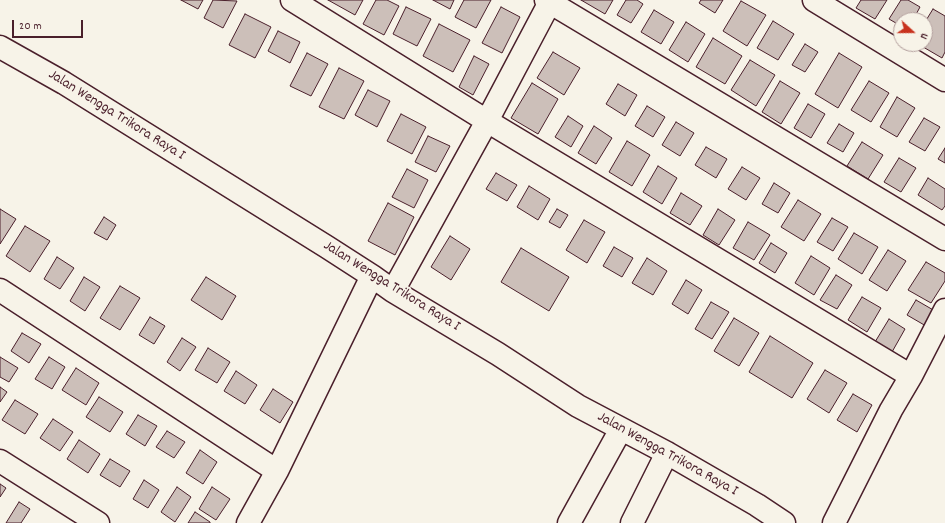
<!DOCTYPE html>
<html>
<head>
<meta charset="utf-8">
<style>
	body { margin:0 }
	#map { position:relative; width:945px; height:523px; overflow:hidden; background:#f7f3e8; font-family:Dekko,sans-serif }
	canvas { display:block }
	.north { position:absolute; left:893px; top:12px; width:40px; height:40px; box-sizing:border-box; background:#f7f3e8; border:1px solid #b29e9c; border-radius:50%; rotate:111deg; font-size:11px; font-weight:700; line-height:16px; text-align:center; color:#4a1f2b }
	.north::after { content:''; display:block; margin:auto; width:14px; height:18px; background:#c8321e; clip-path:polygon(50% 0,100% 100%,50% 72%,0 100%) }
	.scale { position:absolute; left:12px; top:20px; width:71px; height:18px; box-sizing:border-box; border:2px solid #4a1f2b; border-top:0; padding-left:5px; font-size:12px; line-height:14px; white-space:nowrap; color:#4a1f2b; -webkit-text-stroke:3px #f7f3e8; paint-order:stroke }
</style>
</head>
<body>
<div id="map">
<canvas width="945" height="523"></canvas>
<div class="north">U</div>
<div class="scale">20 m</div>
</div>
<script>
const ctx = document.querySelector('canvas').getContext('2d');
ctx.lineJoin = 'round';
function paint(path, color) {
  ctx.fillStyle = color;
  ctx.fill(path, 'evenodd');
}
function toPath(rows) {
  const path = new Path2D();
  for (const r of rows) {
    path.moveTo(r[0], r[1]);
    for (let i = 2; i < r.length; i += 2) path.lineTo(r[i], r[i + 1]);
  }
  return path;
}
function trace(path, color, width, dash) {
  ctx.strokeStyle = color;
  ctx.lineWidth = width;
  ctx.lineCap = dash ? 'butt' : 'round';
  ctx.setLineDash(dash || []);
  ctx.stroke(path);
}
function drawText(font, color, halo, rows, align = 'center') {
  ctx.font = font + ' Dekko,sans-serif';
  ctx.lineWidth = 4;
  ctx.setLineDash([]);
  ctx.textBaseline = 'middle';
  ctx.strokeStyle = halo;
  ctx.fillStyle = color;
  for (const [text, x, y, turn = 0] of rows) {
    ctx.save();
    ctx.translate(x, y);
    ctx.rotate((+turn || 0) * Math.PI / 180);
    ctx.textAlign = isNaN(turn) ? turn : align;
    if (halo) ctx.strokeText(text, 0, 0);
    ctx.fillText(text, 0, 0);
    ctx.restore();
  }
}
const building = toPath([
	[181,0,203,0,198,9,181,0],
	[213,0,237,1,223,28,204,18,213,0],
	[328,0,363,0,355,15,328,0],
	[376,0,387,0,399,6,384,35,363,24,376,0],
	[433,0,454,0,450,9,433,0],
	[464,0,491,0,476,28,455,17,464,0],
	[581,0,613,0,605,14,581,0],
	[626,0,637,0,643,4,631,23,617,15,626,0],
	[701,0,723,0,715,13,699,3,701,0],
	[861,0,887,0,875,19,856,8,861,0],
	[901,0,908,0,920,7,913,20,901,20,901,26,889,19,901,0],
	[741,1,766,15,747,46,723,31,741,1],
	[406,7,431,19,417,46,393,34,406,7],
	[501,7,520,17,502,53,482,43,501,7],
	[933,9,945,16,945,52,942,58,918,44,925,44,925,22,933,9],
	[654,10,674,22,661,44,641,32,654,10],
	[245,14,271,27,255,58,229,45,245,14],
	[773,21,794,34,778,60,757,48,773,21],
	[686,22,705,34,688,62,669,50,686,22],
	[439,24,470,40,453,72,423,56,439,24],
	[278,31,300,42,290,63,268,51,278,31],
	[713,38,742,56,725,84,696,67,713,38],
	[805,44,818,52,805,72,792,65,805,44],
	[553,52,580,68,564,95,537,78,553,52],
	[307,53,328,64,311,96,290,86,307,53],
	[839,53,862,67,838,108,815,94,839,53],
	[474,56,489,64,473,95,459,87,474,56],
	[750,60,775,75,756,106,731,90,750,60],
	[339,68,364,81,344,119,319,107,339,68],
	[780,81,800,93,781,124,762,112,780,81],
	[869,81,889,93,871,122,851,110,869,81],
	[532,83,558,99,538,134,511,118,532,83],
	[618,84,637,95,625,116,606,104,618,84],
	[368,90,390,101,377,127,355,115,368,90],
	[897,97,915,108,897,137,880,127,897,97],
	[808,104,825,114,811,138,794,128,808,104],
	[647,106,665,117,653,137,635,126,647,106],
	[401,114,426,127,412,154,387,141,401,114],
	[568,116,583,126,571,147,555,137,568,116],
	[924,118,940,127,925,151,909,142,924,118],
	[676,122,694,133,680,156,662,145,676,122],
	[839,124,854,133,843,152,827,143,839,124],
	[594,126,612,138,596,164,578,153,594,126],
	[428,136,450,146,436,172,415,162,428,136],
	[627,141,650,155,632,186,609,172,627,141],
	[862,142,883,155,868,179,847,166,862,142],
	[706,147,727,159,716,178,695,165,706,147],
	[945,148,945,163,938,159,945,148],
	[899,158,916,168,901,192,884,182,899,158],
	[658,166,677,178,662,204,643,192,658,166],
	[742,167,760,178,746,200,728,189,742,167],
	[407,169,428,180,414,208,392,197,407,169],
	[496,173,517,185,507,201,486,189,496,173],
	[928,178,945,189,945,206,942,210,918,195,928,178],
	[774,183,790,193,778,213,762,204,774,183],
	[529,186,550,199,538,220,517,207,529,186],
	[681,193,702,206,690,225,670,213,681,193],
	[798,200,821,214,804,241,781,227,798,200],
	[388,203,414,217,395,255,368,241,388,203],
	[0,209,16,219,0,244,0,209],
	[557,209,568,215,560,228,549,222,557,209],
	[718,209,735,220,719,245,703,235,718,209],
	[104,217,116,225,107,240,94,233,104,217],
	[832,218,848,227,833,251,817,242,832,218],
	[584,220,605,232,587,263,566,250,584,220],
	[748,222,770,235,754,260,733,248,748,222],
	[25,226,50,241,30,272,6,256,25,226],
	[854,233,878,247,862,274,838,259,854,233],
	[450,236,470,249,451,280,431,267,450,236],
	[771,243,787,253,775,273,759,263,771,243],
	[614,247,633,258,622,277,603,266,614,247],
	[521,248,569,277,549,311,501,282,521,248],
	[888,250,906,261,887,291,869,280,888,250],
	[811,256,830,268,814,295,795,283,811,256],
	[57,257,74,268,60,289,44,279,57,257],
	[647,258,667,271,653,295,632,283,647,258],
	[926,262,945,273,945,281,931,303,908,290,926,262],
	[836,275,852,285,837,309,820,300,836,275],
	[84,277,100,287,85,311,70,301,84,277],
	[206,277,236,296,222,320,191,300,206,277],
	[686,280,702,290,688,314,672,304,686,280],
	[120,286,140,298,120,330,100,318,120,286],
	[862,297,881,308,867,332,848,320,862,297],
	[916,300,935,311,926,326,907,315,916,300],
	[711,302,729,312,712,339,695,329,711,302],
	[150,317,165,326,154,344,139,335,150,317],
	[734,318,759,333,739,366,714,351,734,318],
	[889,319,905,329,892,352,875,342,889,319],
	[22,333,41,344,29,363,11,351,22,333],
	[770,336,813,363,792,398,749,372,770,336],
	[182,338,196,347,180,371,167,362,182,338],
	[208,348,230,362,217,383,195,370,208,348],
	[0,357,18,368,9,382,0,377,0,357],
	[49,357,65,367,52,389,35,379,49,357],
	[76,368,99,383,86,405,62,390,76,368],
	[825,370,847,383,829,413,807,399,825,370],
	[236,371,257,385,245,404,224,391,236,371],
	[0,387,7,392,0,402,0,387],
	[273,389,293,402,280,423,260,410,273,389],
	[853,394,872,405,857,432,837,420,853,394],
	[99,397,123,412,110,432,86,417,99,397],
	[15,400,38,414,25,434,2,420,15,400],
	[138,415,157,426,145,446,126,434,138,415],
	[53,419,73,432,60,451,40,438,53,419],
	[167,431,185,442,174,458,156,447,167,431],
	[79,440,100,454,88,473,67,459,79,440],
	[200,450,217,462,203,484,186,473,200,450],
	[110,459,130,471,120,487,100,475,110,459],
	[144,480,159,490,148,508,133,499,144,480],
	[0,484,6,488,0,497,0,484],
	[177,487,191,497,175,522,161,512,177,487],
	[212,487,230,499,216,520,199,509,212,487],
	[19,502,30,509,21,523,6,523,19,502],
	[195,512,210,522,210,523,188,523,195,512]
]);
paint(building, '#ccbfb9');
trace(building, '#4a1f2b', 1);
const minor = toPath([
	[292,0,487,121,911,376],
	[546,0,945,239],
	[814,0,945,80],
	[0,47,64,83,327,247,372,276,393,291,498,354,578,406,667,453,757,505,784,523],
	[0,290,277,471],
	[393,291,487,121,551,0],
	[0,461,98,523],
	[248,523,277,471,372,276],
	[569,523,621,429],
	[632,523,667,453],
	[834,523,891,410,911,376,945,310]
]);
trace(minor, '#4a1f2b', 25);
trace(minor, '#f7f3e8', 22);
drawText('15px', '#4a1f2b', '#f7f3e8', [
	["Jalan Wengga Trikora Raya I",116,116,32],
	["Jalan Wengga Trikora Raya I",391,287,32],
	["Jalan Wengga Trikora Raya I",667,455,29]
]);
</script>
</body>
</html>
